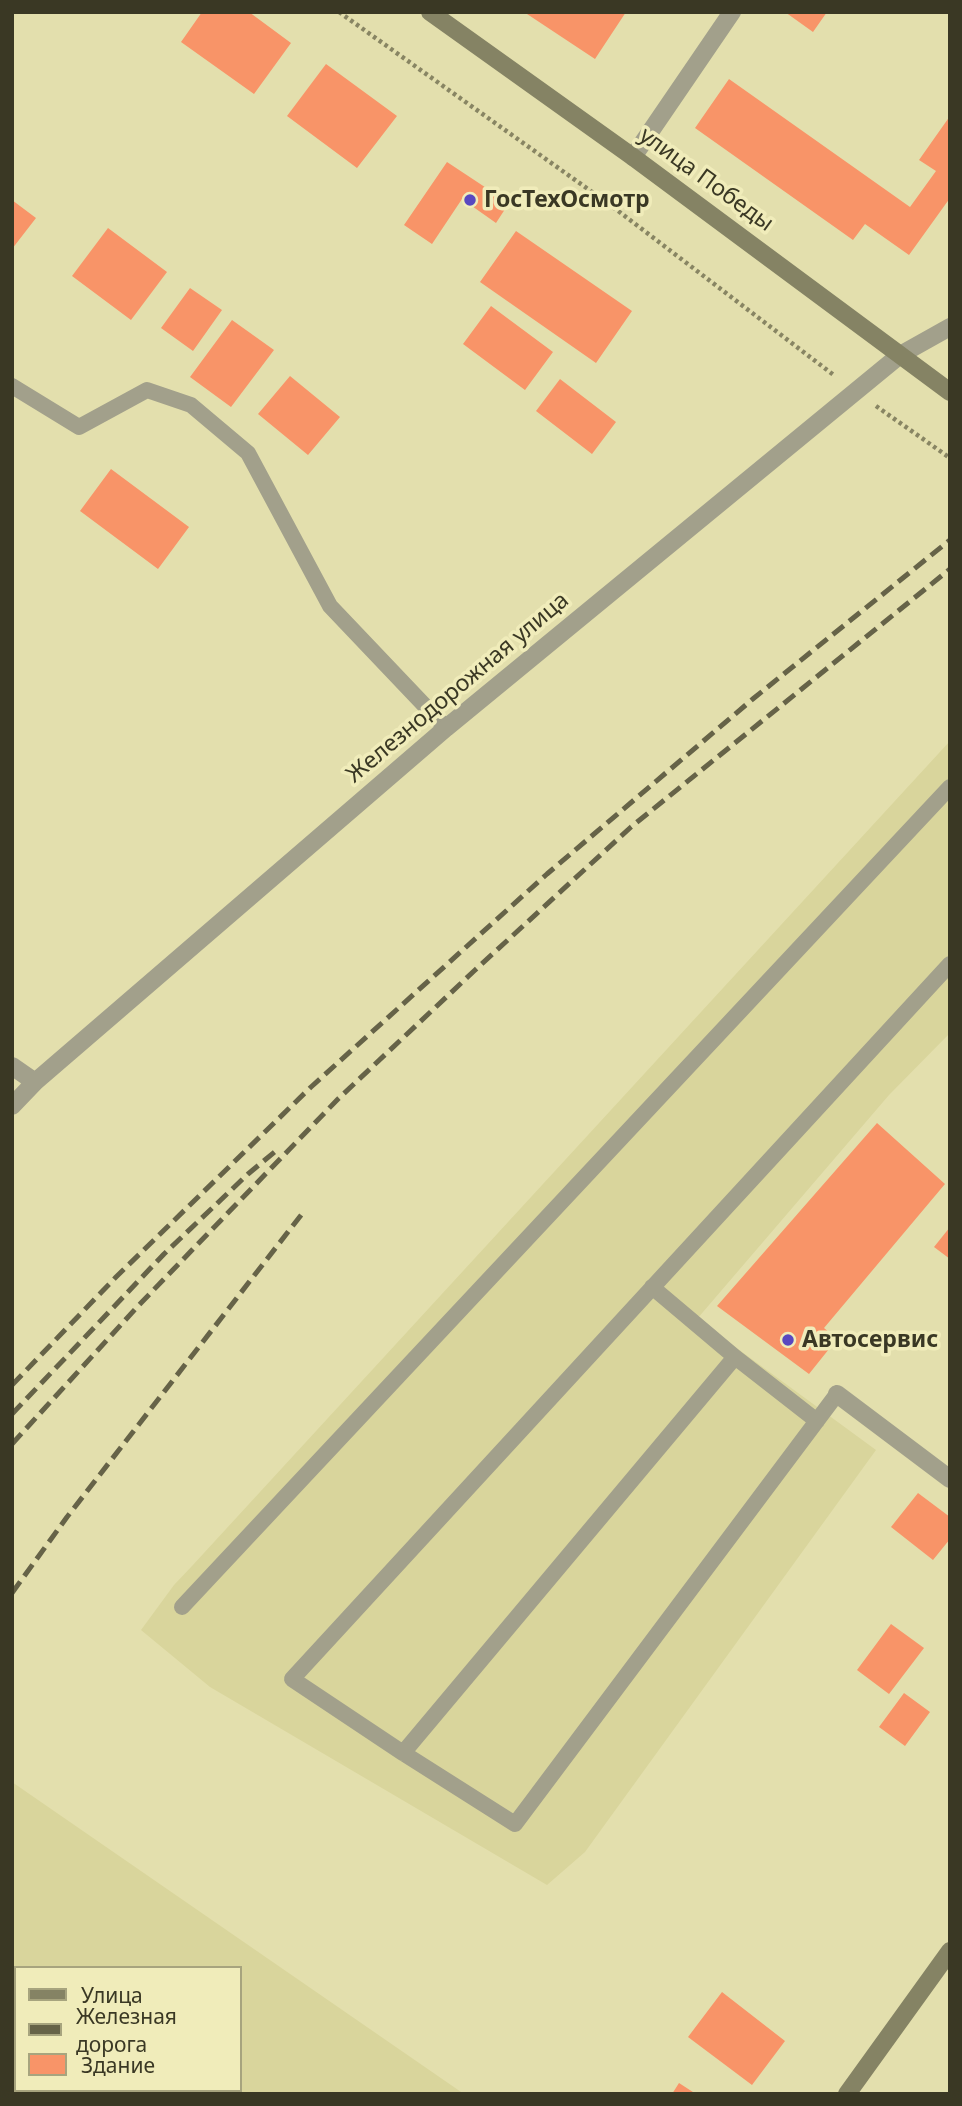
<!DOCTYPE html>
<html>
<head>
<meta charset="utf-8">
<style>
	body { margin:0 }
	#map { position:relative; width:962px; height:2106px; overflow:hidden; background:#e3dfad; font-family:"Noto Sans",sans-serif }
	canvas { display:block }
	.frame { position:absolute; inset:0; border:14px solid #3a3824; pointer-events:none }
	.legend { position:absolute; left:14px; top:1966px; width:228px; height:126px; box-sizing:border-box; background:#f0ecba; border:2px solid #a7a47e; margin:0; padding:9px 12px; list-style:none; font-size:21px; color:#3a3824 }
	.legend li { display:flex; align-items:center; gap:14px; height:35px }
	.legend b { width:35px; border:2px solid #a7a47e }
</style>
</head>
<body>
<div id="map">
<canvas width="962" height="2106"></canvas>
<div class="frame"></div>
<ul class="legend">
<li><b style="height:9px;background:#858364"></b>Улица</li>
<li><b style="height:9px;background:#666348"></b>Железная дорога</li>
<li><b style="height:19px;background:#f89468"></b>Здание</li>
</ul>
</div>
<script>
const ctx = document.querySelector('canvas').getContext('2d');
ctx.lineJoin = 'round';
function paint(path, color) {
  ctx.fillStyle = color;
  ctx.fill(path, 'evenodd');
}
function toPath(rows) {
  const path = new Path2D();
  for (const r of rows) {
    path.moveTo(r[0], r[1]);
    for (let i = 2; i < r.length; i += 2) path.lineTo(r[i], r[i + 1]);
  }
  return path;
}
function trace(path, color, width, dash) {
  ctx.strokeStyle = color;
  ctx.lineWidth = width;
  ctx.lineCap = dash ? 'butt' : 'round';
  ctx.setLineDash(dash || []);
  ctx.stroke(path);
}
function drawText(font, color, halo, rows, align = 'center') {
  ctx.font = font + ' "Noto Sans",sans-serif';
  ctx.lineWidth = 7;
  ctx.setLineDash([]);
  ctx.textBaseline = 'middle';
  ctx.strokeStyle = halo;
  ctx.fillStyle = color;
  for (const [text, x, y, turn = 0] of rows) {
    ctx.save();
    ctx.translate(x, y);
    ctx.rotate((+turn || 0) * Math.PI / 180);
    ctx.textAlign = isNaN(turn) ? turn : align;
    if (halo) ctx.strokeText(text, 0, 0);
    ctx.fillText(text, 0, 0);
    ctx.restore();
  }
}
paint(toPath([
	[950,741,950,1033,889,1095,697,1319,876,1450,585,1852,547,1885,210,1687,141,1630,174,1585,192,1566],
	[12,1782,464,2094,12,2094],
	[16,1968,240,1968,240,2090,16,2090]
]), '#d9d59c');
paint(toPath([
	[202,12,249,12,291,43,254,94,181,42],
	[524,12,626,12,595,59],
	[785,12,827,12,813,32],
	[326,64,397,116,357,168,287,116],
	[729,79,910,207,936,171,919,160,950,116,950,198,909,255,865,224,853,240,695,128],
	[447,162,509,203,496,223,462,199,432,244,404,225],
	[12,200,36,218,12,249],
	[108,228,167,272,131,320,72,276],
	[516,231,632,311,596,363,480,282],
	[190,288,222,310,193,351,161,328],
	[491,306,553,352,525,390,463,344],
	[232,320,274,350,231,407,190,377],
	[290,376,340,417,308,455,258,414],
	[560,379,616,422,592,454,536,411],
	[111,469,189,527,158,569,80,511],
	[877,1123,945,1184,824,1328,837,1339,809,1374,717,1306],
	[950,1227,950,1259,934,1247],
	[918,1493,950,1517,950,1539,933,1560,891,1527],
	[891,1624,924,1648,889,1694,857,1670],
	[904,1693,930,1712,905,1746,879,1727],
	[722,1992,785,2041,752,2085,688,2037],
	[679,2083,696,2094,672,2094]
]), '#f89468');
trace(toPath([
	[339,12,609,204,835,376],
	[876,406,950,458]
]), '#888563', 4.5, [3.5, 3.5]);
trace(toPath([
	[12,386,79,427,147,390,191,405,248,453,330,606,446,728],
	[652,1287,735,1357,817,1421],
	[837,1394,515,1824,403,1753,292,1679,950,964],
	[182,1607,950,787],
	[403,1753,735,1357]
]), '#a2a08b', 16);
trace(toPath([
	[633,157,732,12],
	[12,1066,35,1082],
	[12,1106,35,1082,446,728,900,355,950,327],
	[837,1394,950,1479]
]), '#a2a08b', 18);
trace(toPath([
	[430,12,633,157,950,392],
	[847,2094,950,1951]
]), '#858364', 18);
trace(toPath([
	[12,1385,116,1277,311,1087,547,874,754,698,950,540],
	[12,1414,164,1254,248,1174,277,1150],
	[12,1444,139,1305,338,1099,474,971,631,827,950,569],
	[12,1593,67,1517,305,1210]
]), '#666348', 5, [14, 7]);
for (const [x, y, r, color] of [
	[470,200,7,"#5948c0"],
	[788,1340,7,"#5948c0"]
]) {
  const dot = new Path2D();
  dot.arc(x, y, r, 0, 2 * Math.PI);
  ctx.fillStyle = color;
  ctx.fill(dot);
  trace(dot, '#f0ecba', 2.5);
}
drawText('23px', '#3a3824', '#f0ecba', [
	["улица Победы",706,180,36],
	["Железнодорожная улица",458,688,-40]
]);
drawText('bold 23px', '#3a3824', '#f0ecba', [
	["ГосТехОсмотр",484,200],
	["Автосервис",802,1340]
], 'left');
</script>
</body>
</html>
